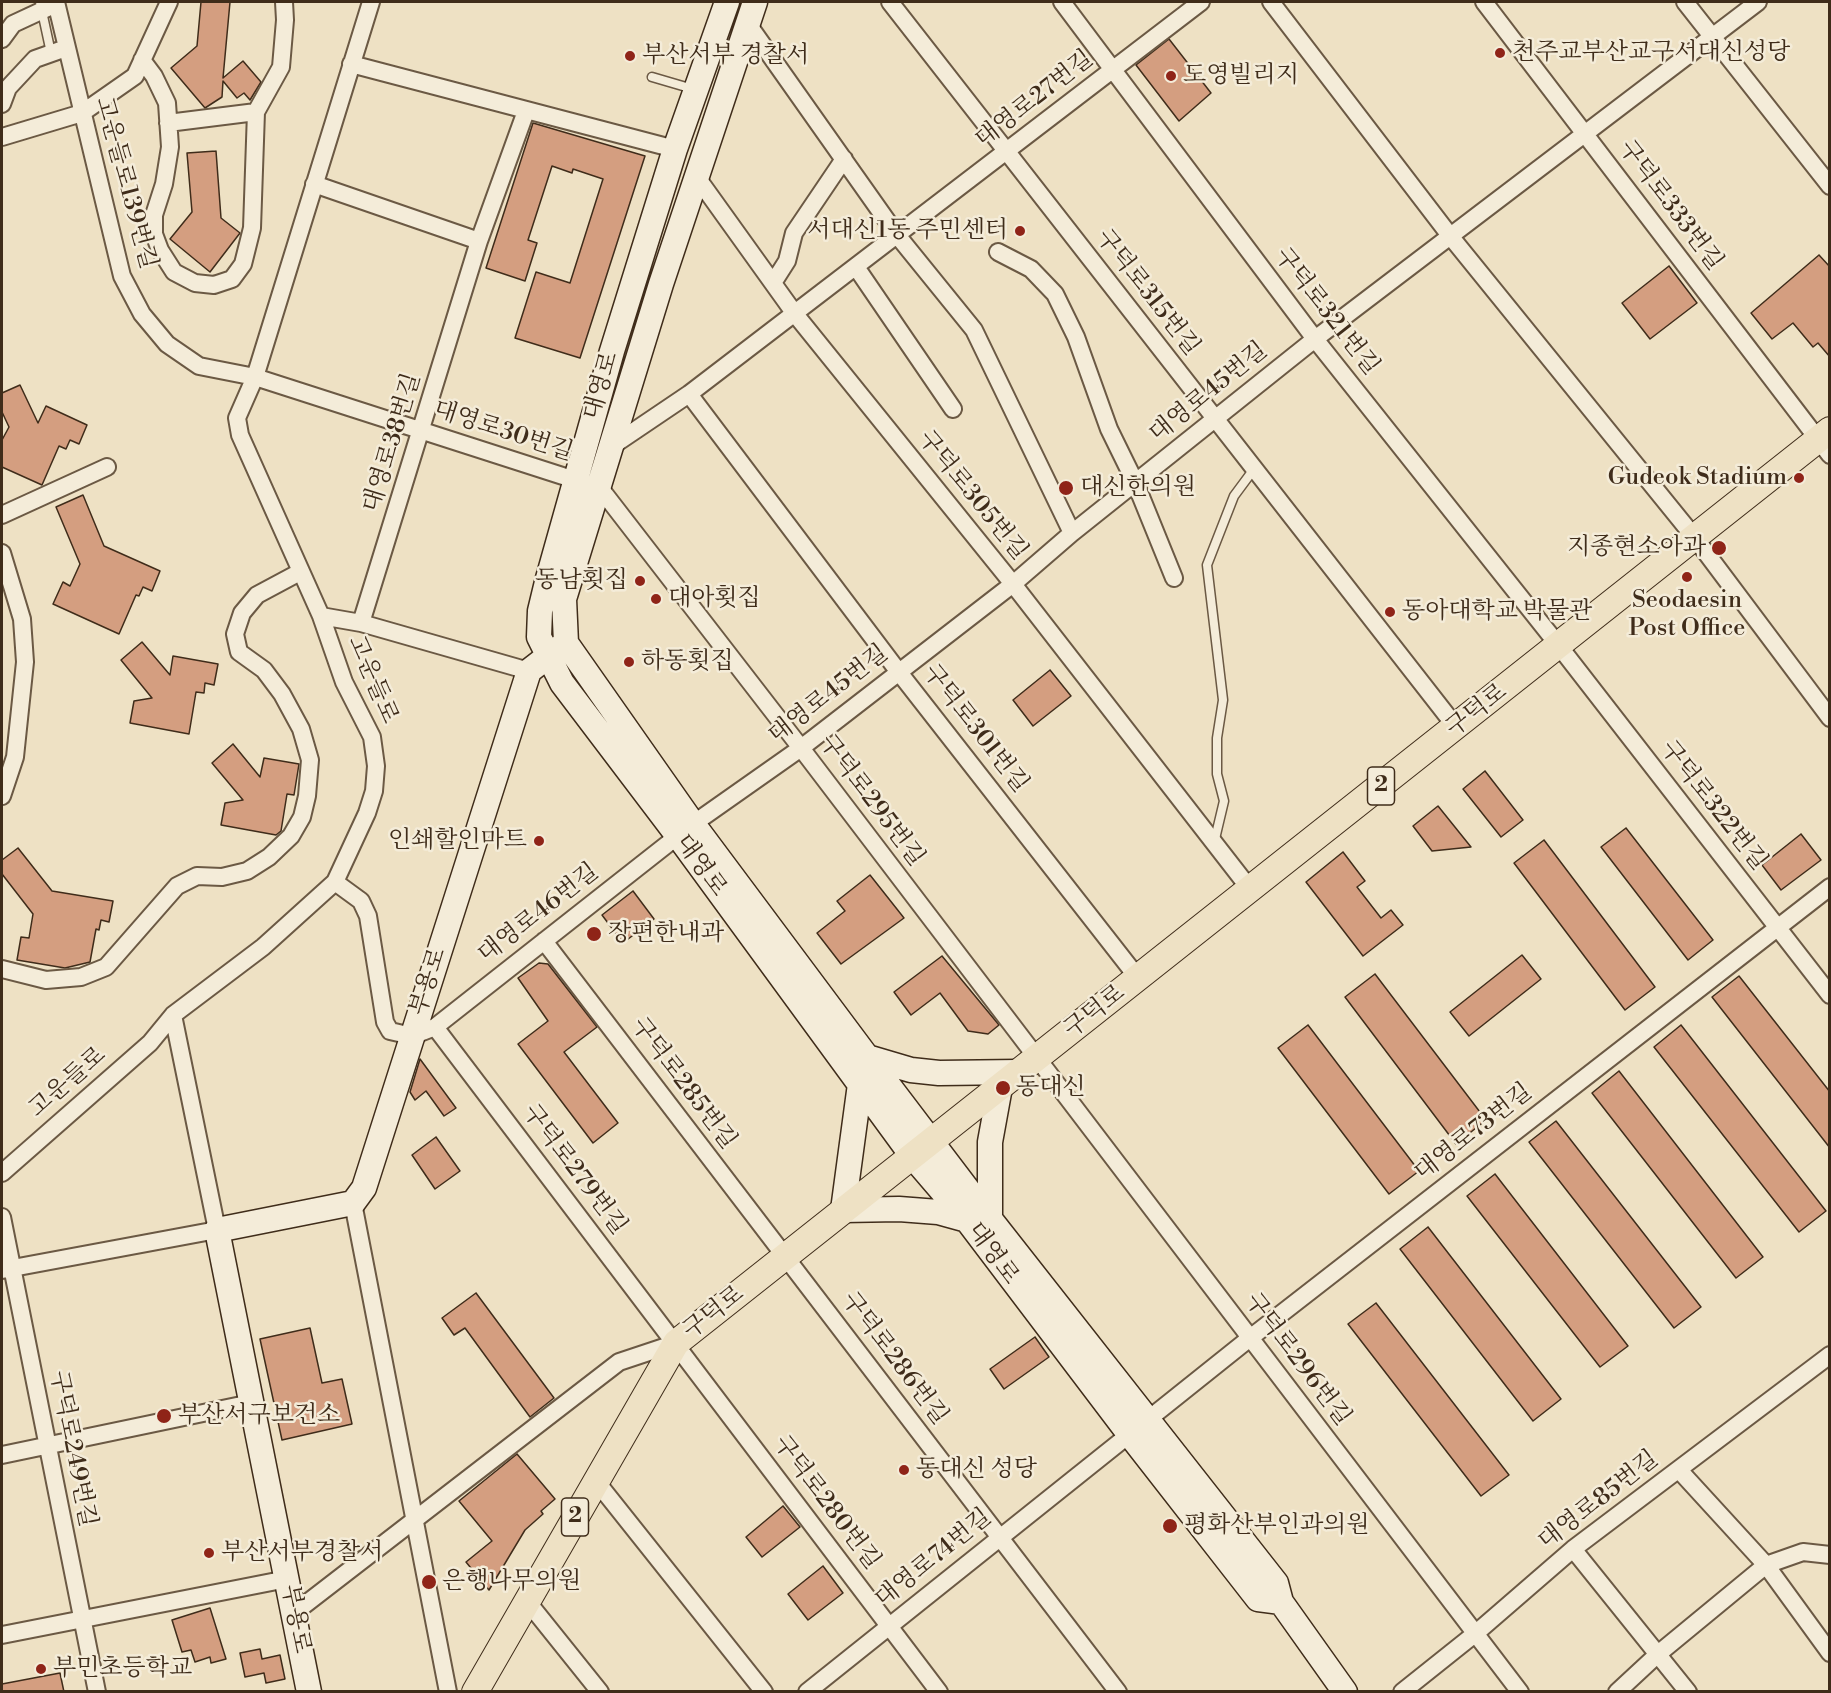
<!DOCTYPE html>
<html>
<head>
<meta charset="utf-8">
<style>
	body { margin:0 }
	#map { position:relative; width:1831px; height:1693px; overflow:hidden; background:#eee1c4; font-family:"Libre Bodoni",serif }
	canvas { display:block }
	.frame { position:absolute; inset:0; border:3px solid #3f2c1a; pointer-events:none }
</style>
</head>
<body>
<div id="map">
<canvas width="1831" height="1693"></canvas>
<div class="frame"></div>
</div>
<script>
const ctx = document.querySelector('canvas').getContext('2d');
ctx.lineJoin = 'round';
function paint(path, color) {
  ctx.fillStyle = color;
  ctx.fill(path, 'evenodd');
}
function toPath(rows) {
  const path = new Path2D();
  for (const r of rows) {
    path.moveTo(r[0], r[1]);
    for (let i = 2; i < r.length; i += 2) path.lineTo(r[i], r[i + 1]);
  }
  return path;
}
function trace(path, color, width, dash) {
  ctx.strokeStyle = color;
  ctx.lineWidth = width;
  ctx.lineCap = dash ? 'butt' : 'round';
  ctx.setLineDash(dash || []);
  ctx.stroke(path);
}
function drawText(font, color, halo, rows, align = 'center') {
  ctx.font = font + ' "Libre Bodoni","Noto Serif KR",serif';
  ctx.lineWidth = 5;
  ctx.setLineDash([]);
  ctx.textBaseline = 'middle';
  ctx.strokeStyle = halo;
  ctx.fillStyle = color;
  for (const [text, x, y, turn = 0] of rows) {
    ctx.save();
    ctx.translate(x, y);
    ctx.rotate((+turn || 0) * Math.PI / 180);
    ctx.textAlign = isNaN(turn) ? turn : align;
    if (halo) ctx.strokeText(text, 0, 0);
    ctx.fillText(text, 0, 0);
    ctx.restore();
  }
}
const building = toPath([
	[201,2,230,2,223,78,243,61,261,82,250,100,244,93,237,98,223,81,222,97,205,108,171,68,197,46,201,2],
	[1169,39,1211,93,1179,121,1136,65,1169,39],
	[533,123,645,156,580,358,515,338,536,272,570,283,603,179,573,169,572,173,552,166,528,240,537,243,525,281,486,268,533,123],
	[216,151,221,218,240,233,210,272,170,239,192,212,187,153,216,151],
	[1819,255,1830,267,1830,357,1818,343,1813,347,1793,323,1772,339,1751,313,1819,255],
	[1669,266,1697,303,1650,339,1622,303,1669,266],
	[20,385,38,423,46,406,87,425,79,444,70,440,66,449,59,446,42,485,2,467,2,440,9,427,2,412,2,393,20,385],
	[83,495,104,546,160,571,152,591,143,587,139,596,136,595,119,634,53,604,63,582,70,586,80,564,56,507,83,495],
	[142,642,170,675,173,656,218,664,214,685,205,683,204,693,196,692,189,734,130,723,134,701,152,698,121,660,142,642],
	[1050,670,1071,696,1033,726,1013,700,1050,670],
	[233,744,260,777,264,758,299,764,294,795,287,794,281,831,276,835,221,825,225,803,243,800,212,763,233,744],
	[1485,771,1523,820,1501,837,1463,789,1485,771],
	[1438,806,1471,847,1432,851,1413,826,1438,806],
	[1626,828,1713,940,1688,960,1601,847,1626,828],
	[1801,834,1821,860,1781,890,1762,865,1801,834],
	[1544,840,1655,987,1625,1010,1514,863,1544,840],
	[18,848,52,891,113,901,109,922,101,920,99,930,96,929,90,962,65,968,17,960,21,937,29,938,33,914,2,874,2,860,18,848],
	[1343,852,1365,881,1357,887,1381,918,1391,910,1403,925,1363,956,1306,882,1343,852],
	[870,875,904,918,841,964,817,933,845,911,837,901,870,875],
	[633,891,654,919,623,943,602,915,633,891],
	[1522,955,1541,979,1469,1036,1450,1012,1522,955],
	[942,956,999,1025,988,1034,968,1031,940,993,911,1015,894,992,942,956],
	[539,963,548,964,597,1027,564,1052,618,1123,593,1143,518,1044,548,1021,518,978,539,963],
	[1375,974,1486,1120,1456,1144,1345,997,1375,974],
	[1739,976,1830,1092,1830,1148,1712,997,1739,976],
	[1308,1025,1419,1171,1389,1194,1278,1048,1308,1025],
	[1681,1025,1826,1211,1799,1232,1654,1047,1681,1025],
	[420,1059,456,1108,444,1116,426,1091,415,1100,410,1092,420,1059],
	[1619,1071,1763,1257,1736,1278,1592,1093,1619,1071],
	[1556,1121,1701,1307,1674,1328,1529,1142,1556,1121],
	[436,1137,460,1171,435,1189,412,1155,436,1137],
	[1495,1174,1628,1346,1600,1367,1467,1196,1495,1174],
	[1428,1227,1561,1399,1533,1421,1400,1249,1428,1227],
	[476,1293,554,1398,530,1417,465,1328,454,1335,442,1318,476,1293],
	[1376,1303,1509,1475,1481,1496,1348,1324,1376,1303],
	[310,1328,322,1383,342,1379,352,1424,282,1440,260,1339,310,1328],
	[1035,1337,1049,1357,1004,1389,990,1369,1035,1337],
	[517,1454,555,1499,541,1511,543,1514,525,1530,489,1590,466,1562,492,1541,459,1501,517,1454],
	[783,1506,800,1527,762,1557,746,1537,783,1506],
	[823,1566,843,1593,808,1620,788,1594,823,1566],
	[210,1608,226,1659,211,1663,210,1657,195,1662,191,1650,182,1652,172,1620,210,1608],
	[260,1649,262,1659,280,1655,285,1679,266,1683,264,1673,245,1677,240,1653,260,1649],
	[60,1673,64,1692,2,1692,2,1684,60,1673]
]);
paint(building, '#d49e80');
trace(building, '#3f2c1a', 1.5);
const service = toPath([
	[40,2,51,53],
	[652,77,693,89],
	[1214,843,1224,801,1217,774,1217,738,1223,700,1207,565,1234,496,1254,469]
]);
const minor = toPath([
	[56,2,122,276,142,314,167,344,199,366,255,377,600,488,801,748,1520,1692],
	[890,2,1456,727],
	[1062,2,1315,339,1559,646,1830,995],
	[1271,2,1451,237,1695,538,1830,718],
	[1484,2,1830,455],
	[1685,2,1830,186],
	[748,24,897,235,974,330,1072,533],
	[2,39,13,24,56,4],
	[142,60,154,76,167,103,170,147,164,184,154,215,154,234,160,250,174,272,195,283,214,285,232,279,243,264,252,228,256,112,281,67,285,20,284,2],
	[351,64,675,149],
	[2,104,8,88,35,59,66,48],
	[168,123,256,112],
	[2,137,82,113,135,76,169,2],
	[696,176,795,314,1013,584,1250,889],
	[314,184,479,241],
	[998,252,1031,269,1055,294,1076,337,1109,429,1135,482,1174,578],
	[856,267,953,409],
	[773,283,787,261,794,233,844,159],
	[689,394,898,671,1138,978],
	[612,446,689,394,1201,2],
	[2,515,107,467],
	[2,553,22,619,25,662,15,757,2,796],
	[321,616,361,623,529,671],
	[361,623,479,241,526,111],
	[335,882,361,901,368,916,385,1022,390,1031,412,1036,435,1027,693,824,801,748,1013,584,1072,533,1315,339,1758,2],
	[544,941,1118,1692],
	[2,969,46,980,81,977,106,967,177,886,197,876,222,877,247,871,269,857,291,836,302,817,307,796,310,760,301,729,282,694,264,670,239,652,235,634,242,613,257,595,300,572],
	[435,1027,939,1692],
	[2,1173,150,1043,173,1015,263,947,335,882,367,813,374,791,376,766,372,737,344,682,321,616,240,435,237,418,255,377,371,2],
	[353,1203,448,1692],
	[2,1217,97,1692],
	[2,1270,217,1230,173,1015],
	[2,1455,251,1403],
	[1679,1470,1766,1565,1830,1653],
	[596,1481,764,1692],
	[1573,1549,1688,1692],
	[527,1601,600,1692],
	[294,1613,619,1362,676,1343],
	[2,1635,287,1579],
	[807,1692,1250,1338,1830,887],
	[1402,1692,1476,1633,1573,1549,1830,1355],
	[1617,1692,1658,1654,1766,1565,1803,1552,1830,1555]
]);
const secondary = toPath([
	[727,2,675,149,612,351,547,582,540,611,539,637,562,683,678,836,913,1157,967,1220,1130,1435,1258,1599,1281,1602],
	[755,2,661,284,564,599,566,643,693,824,867,1057,990,1219,1276,1583,1281,1602,1345,1692],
	[867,1057,911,1070,939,1073,1019,1072],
	[860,1084,843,1210,899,1209,938,1212,967,1220],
	[990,1219,990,1142,1000,1087],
	[309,1692,217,1230,353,1203,364,1188,529,671,560,647]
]);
const primary = toPath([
	[475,1692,676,1343,1830,430]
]);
trace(service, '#6b5944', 11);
trace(minor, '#6b5944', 20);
trace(secondary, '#3f2c1a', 27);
trace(primary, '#3f2c1a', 28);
trace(service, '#f4ecd9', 8);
trace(minor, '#f4ecd9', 16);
trace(secondary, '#f4ecd9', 24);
trace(primary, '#eee1c4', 26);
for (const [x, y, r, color] of [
	[1500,53,6,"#8f2418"],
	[630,56,6,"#8f2418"],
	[1171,76,6,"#8f2418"],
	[1020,231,6,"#8f2418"],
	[1799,478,6,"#8f2418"],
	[1066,488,8,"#8f2418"],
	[1719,548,8,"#8f2418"],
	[1687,577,6,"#8f2418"],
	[640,581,6,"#8f2418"],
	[656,599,6,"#8f2418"],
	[1390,612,6,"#8f2418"],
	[629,662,6,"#8f2418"],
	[539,841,6,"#8f2418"],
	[594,934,8,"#8f2418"],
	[1003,1088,8,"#8f2418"],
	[164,1416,8,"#8f2418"],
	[904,1470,6,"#8f2418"],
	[1170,1526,8,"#8f2418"],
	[209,1553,6,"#8f2418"],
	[429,1582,8,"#8f2418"],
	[41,1669,6,"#8f2418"]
]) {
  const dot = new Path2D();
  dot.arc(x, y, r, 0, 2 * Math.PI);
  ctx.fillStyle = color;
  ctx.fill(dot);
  trace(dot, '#f4ecd9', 2);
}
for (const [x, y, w] of [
	[1381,786,27],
	[575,1517,27]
]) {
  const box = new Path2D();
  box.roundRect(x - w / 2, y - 19, w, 38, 4.5);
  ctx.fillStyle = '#f4ecd9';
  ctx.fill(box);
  trace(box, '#3f2c1a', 1.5);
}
drawText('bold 22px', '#3f2c1a', null, [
	["2",1381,786],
	["2",575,1517]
]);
drawText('24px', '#3f2c1a', '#f4ecd9', [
	["천주교부산교구서대신성당",1512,53],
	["부산서부 경찰서",642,56],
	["도영빌리지",1183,76],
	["서대신1동 주민센터",1008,231,"right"],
	["Gudeok Stadium",1787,478,"right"],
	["대신한의원",1080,488],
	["지종현소아과",1706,548,"right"],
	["동남횟집",628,581,"right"],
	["대아횟집",668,599],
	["Seodaesin",1687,601,"center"],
	["Post Office",1687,629,"center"],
	["동아대학교 박물관",1402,612],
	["하동횟집",641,662],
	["인쇄할인마트",527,841,"right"],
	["장편한내과",608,934],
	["동대신",1016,1088],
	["부산서구보건소",178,1416],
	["동대신 성당",916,1470],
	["평화산부인과의원",1184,1526],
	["부산서부경찰서",221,1553],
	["은행나무의원",442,1582],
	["부민초등학교",53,1669]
], 'left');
drawText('24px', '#3f2c1a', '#f4ecd9', [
	["대영로27번길",1035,100,-38],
	["고운들로139번길",125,183,75],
	["구덕로333번길",1670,206,53],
	["구덕로315번길",1147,293,52],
	["구덕로321번길",1326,312,52],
	["대영로",602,386,-74],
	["대영로45번길",1209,393,-39],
	["대영로30번길",503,432,18],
	["대영로38번길",393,443,-73],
	["구덕로305번길",972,496,51],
	["고운들로",372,680,67],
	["대영로45번길",829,695,-38],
	["구덕로",1477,711,-38],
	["구덕로301번길",975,729,52],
	["구덕로295번길",871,801,53],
	["구덕로322번길",1713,806,52],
	["대영로",700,866,54],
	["대영로46번길",539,914,-38],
	["부용로",429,982,-72],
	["구덕로",1095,1012,-38],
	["고운들로",68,1083,-41],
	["구덕로285번길",683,1084,53],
	["대영로73번길",1474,1133,-38],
	["구덕로279번길",574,1170,53],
	["대영로",992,1254,54],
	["구덕로",714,1313,-38],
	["구덕로286번길",894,1359,53],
	["구덕로296번길",1297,1360,53],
	["구덕로249번길",72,1449,79],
	["대영로85번길",1599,1501,-38],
	["구덕로280번길",826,1503,53],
	["대영로74번길",934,1559,-39],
	["부용로",295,1619,79]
]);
</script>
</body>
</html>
